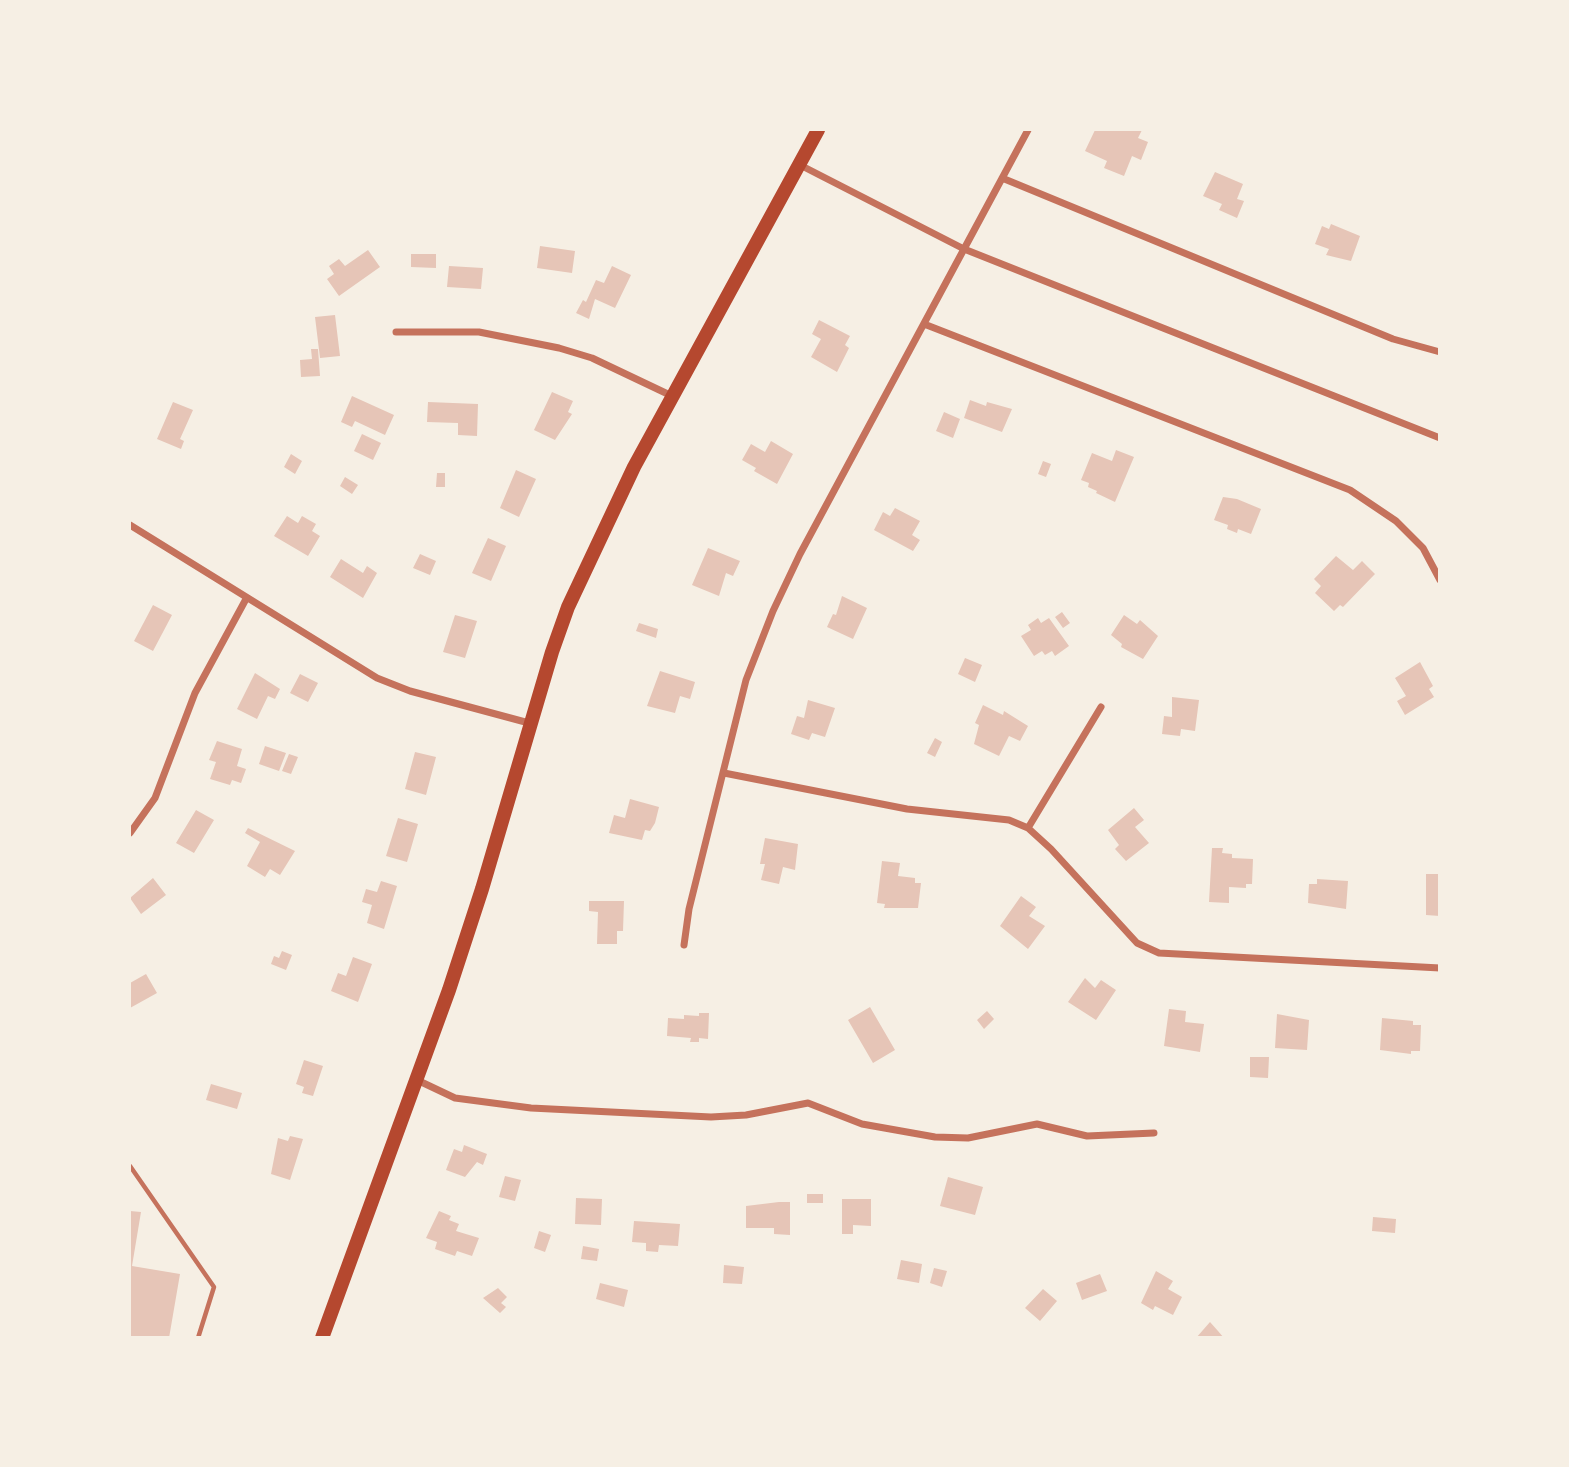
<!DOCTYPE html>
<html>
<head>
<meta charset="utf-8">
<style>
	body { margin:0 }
	#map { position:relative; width:1569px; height:1467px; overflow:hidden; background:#f6efe4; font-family:"Fira Sans Condensed",sans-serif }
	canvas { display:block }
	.frame { position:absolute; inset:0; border:131px solid #f6efe4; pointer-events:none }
</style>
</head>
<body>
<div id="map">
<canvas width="1569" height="1467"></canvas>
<div class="frame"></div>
</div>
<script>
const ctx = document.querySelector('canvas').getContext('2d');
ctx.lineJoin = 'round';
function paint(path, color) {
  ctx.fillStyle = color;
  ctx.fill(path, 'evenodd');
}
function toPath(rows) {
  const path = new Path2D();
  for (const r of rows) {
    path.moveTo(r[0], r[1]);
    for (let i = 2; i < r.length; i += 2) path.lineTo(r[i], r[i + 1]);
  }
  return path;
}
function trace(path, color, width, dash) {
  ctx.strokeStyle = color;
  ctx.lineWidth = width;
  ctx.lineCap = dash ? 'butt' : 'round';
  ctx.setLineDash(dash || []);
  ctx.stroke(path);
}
paint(toPath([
	[1095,130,1142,130,1138,138,1148,142,1141,160,1132,156,1124,176,1104,168,1107,161,1085,151],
	[1215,172,1243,184,1237,199,1244,201,1237,218,1219,210,1222,204,1203,196],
	[1331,224,1360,236,1351,261,1326,255,1329,249,1315,244,1322,226,1329,229],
	[540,246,575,251,572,273,537,268],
	[368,250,380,267,339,296,327,279,334,274,329,266,339,259,345,266],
	[411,254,436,254,436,268,411,267],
	[449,266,483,268,481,289,447,287],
	[612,266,631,275,615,308,595,299,589,319,576,313,583,300,586,302,596,280,604,283],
	[335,315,340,356,320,358,315,317],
	[819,320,850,336,845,345,849,348,837,372,811,357,821,339,812,334],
	[311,349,318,349,320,376,301,377,300,360,312,359],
	[552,392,573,401,568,412,572,414,555,440,534,430],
	[352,396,394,415,385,435,355,421,352,427,341,422],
	[970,400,986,406,987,402,1012,409,1002,432,964,418],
	[173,402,193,410,180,439,184,441,181,449,157,439],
	[428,402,478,404,477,436,458,435,458,423,427,422],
	[944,412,960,419,953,438,936,431],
	[362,434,381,443,373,460,354,451],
	[771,441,793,454,777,484,754,471,756,468,742,460,751,444,765,452],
	[1116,450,1134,457,1115,502,1096,493,1097,491,1088,487,1089,483,1081,480,1092,453,1112,461],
	[291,454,302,461,295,474,284,467],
	[1043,461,1051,464,1046,477,1038,474],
	[516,470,536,479,519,517,500,508],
	[437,473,445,473,445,487,436,487],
	[345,477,358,485,352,494,340,486],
	[1223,497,1237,499,1261,509,1251,534,1238,529,1237,533,1227,529,1228,525,1214,520],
	[895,508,920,521,912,535,920,540,913,551,874,530,883,512,890,516],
	[287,516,298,523,302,516,316,524,312,531,320,536,308,556,274,536],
	[488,538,506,546,491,581,472,573],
	[708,548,740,561,733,576,726,573,719,596,692,585],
	[420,554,436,561,430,575,413,568],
	[1336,556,1353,570,1362,561,1375,574,1343,607,1340,605,1334,611,1315,593,1321,586,1314,579],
	[341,559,363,573,367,566,377,573,363,598,330,577],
	[842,596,867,608,853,639,827,627,833,614,836,615],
	[153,605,172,615,153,651,134,641],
	[1062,612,1070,623,1063,628,1055,617],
	[455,615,477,621,465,658,443,652],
	[1124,615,1137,624,1140,620,1158,636,1143,659,1121,647,1122,644,1111,635],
	[1038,618,1041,623,1049,618,1069,646,1055,656,1052,651,1045,655,1042,651,1034,656,1021,636,1031,630,1028,625],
	[639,623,658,629,656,638,636,631],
	[965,658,982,665,975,682,958,674],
	[1420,662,1433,686,1429,689,1434,697,1405,715,1397,701,1406,696,1395,678],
	[660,671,695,682,690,699,680,696,675,713,647,706],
	[255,673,280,689,275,699,268,696,257,719,237,709],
	[300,674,318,683,308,702,290,693],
	[1172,697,1199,700,1195,731,1181,729,1180,736,1162,734,1164,716,1172,717],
	[808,700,835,708,825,737,812,733,809,740,791,734,797,716,804,718],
	[983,705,1003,715,1004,711,1028,726,1020,741,1009,736,999,756,974,744,979,725,975,723],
	[935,738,942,742,935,757,927,753],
	[217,741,242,749,237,766,246,769,241,783,232,780,230,785,210,779,216,762,209,760],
	[265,746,286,753,279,771,259,764],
	[415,752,436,757,426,795,405,789],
	[289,754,298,757,291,774,282,771],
	[630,799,659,807,655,823,650,831,645,830,642,840,609,833,614,815,625,818],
	[1134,808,1144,820,1135,827,1149,843,1126,861,1115,849,1119,845,1108,830],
	[196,810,214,820,194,853,176,843],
	[398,818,418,824,407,862,386,856],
	[248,828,295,851,280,875,270,869,265,877,247,866,260,842,245,833],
	[765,838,798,844,795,870,783,867,779,884,761,880,765,864,760,864],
	[1212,848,1223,848,1222,853,1232,854,1232,858,1253,859,1252,884,1246,884,1246,888,1229,887,1229,903,1209,902],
	[882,861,900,863,898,876,915,878,915,883,921,883,918,908,884,908,885,904,877,903],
	[1426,874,1440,874,1440,916,1426,915],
	[153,878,166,895,141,914,130,898],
	[1317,879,1348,881,1346,909,1308,903,1309,884,1317,884],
	[381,881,397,886,384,929,367,923,372,905,362,902,366,889,377,892],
	[1021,896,1036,907,1029,916,1045,926,1028,949,1000,926],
	[589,901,624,901,623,931,617,931,617,944,597,944,598,912,589,911],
	[282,951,292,955,286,970,271,964,274,956,279,958],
	[353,957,372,964,358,1002,331,991,338,973,346,976],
	[146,974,157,993,130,1008,130,983],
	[1085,978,1095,988,1101,980,1116,990,1096,1020,1068,1002],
	[870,1007,895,1050,873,1063,848,1020],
	[1169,1009,1186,1011,1185,1022,1204,1024,1200,1052,1164,1046],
	[987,1011,994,1019,984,1029,977,1020],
	[699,1013,709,1013,708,1039,699,1038,699,1042,690,1042,691,1038,667,1036,668,1018,684,1019,684,1015,699,1016],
	[1277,1014,1309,1020,1307,1050,1275,1048],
	[1382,1018,1413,1021,1413,1025,1421,1025,1420,1051,1411,1051,1411,1054,1380,1050],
	[1250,1057,1269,1057,1268,1078,1250,1077],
	[304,1060,323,1066,313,1096,302,1093,304,1087,296,1084],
	[211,1084,242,1093,237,1109,206,1100],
	[290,1136,303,1139,290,1180,271,1174,278,1138,288,1141],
	[464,1145,487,1154,483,1165,477,1162,465,1177,446,1170,454,1149,462,1152],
	[505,1176,521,1180,515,1201,499,1197],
	[948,1177,983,1187,975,1215,940,1206],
	[807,1194,823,1194,823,1203,807,1203],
	[576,1198,602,1199,601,1225,575,1224],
	[842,1199,871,1199,871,1226,853,1225,853,1234,842,1234],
	[779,1202,790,1202,790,1235,774,1234,774,1228,746,1228,746,1206],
	[130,1211,141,1212,132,1266,180,1274,169,1338,130,1338],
	[439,1211,451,1216,449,1220,459,1224,456,1231,479,1238,472,1256,457,1251,455,1256,435,1249,437,1242,426,1238],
	[1373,1217,1396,1219,1395,1233,1372,1231],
	[634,1221,680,1224,678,1246,659,1245,658,1252,646,1251,646,1243,632,1242],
	[539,1231,551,1235,545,1252,534,1248],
	[583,1246,599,1249,597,1261,581,1259],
	[901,1260,922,1264,919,1283,897,1279],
	[724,1265,744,1267,742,1284,723,1283],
	[934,1268,947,1271,942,1287,930,1283],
	[1156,1271,1173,1281,1168,1289,1182,1297,1173,1315,1155,1306,1153,1310,1141,1303],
	[1100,1274,1107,1291,1082,1300,1076,1283],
	[600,1283,628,1290,624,1307,596,1299],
	[498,1288,507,1297,501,1303,506,1307,500,1313,483,1298],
	[1043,1289,1057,1301,1040,1321,1025,1308],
	[1210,1322,1218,1331,1224,1338,1196,1338]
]), '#e6c5b7');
trace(toPath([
	[130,1166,214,1287,198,1338]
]), '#c5725c', 4.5);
trace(toPath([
	[800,165,964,249,1440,438],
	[1002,178,1393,339,1440,352],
	[924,324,1350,490,1396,521,1423,548,1440,580],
	[396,332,479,332,559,348,592,358,672,396],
	[130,525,377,678,410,691,529,723],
	[724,773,907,809,1009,820,1028,828,1051,849,1137,943,1159,953,1440,968],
	[1028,828,1101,707],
	[130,833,155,798,195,693,246,599],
	[684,945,689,909,746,680,773,611,800,554,1028,130],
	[417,1080,455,1098,531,1108,711,1117,746,1115,808,1103,862,1124,935,1137,968,1138,1037,1124,1087,1136,1154,1133]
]), '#c5725c', 7);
trace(toPath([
	[322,1338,449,990,482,889,552,652,568,607,634,467,818,130]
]), '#b5482f', 14);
</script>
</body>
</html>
